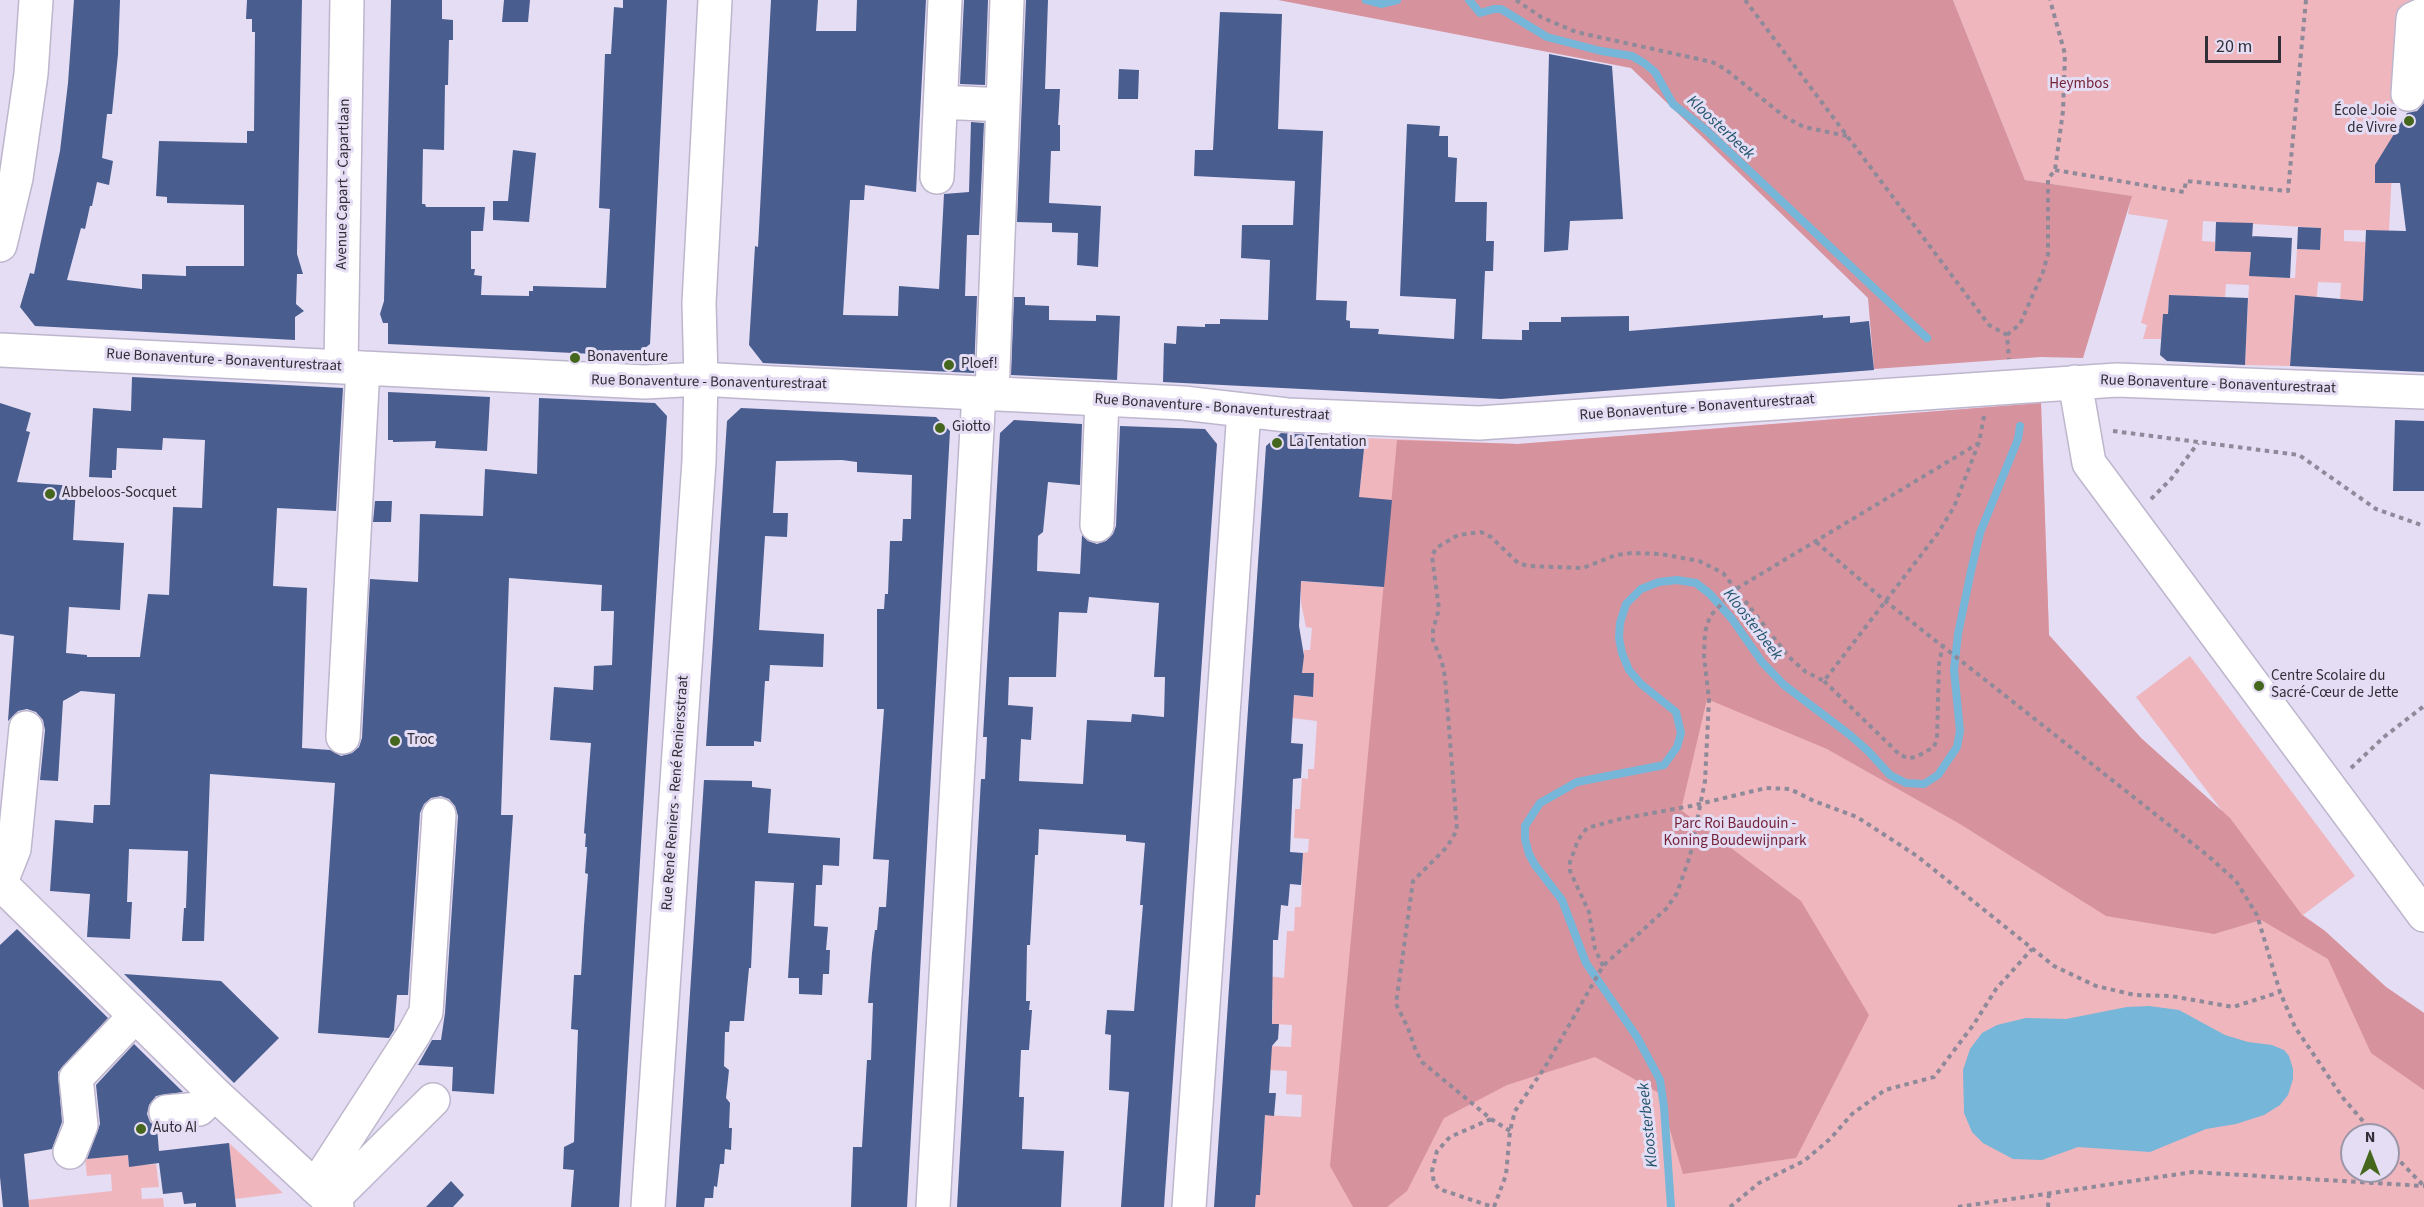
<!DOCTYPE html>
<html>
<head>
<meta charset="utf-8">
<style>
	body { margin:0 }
	#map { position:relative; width:2424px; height:1207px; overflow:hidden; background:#e4ddf4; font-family:"Source Sans 3",sans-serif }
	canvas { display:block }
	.north { position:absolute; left:2340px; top:1123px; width:60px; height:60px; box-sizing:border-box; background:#e4ddf4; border:2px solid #9c97a8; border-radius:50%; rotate:0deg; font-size:16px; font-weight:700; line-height:24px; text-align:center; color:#312e37 }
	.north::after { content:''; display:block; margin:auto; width:21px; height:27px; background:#45661d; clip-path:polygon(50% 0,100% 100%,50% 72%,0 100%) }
	.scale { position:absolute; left:2205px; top:36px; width:76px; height:27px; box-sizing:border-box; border:3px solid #312e37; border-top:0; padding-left:8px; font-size:18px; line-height:21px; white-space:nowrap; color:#312e37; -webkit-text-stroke:4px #e4ddf4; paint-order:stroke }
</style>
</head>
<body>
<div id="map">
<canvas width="2424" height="1207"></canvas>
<div class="north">N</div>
<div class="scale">20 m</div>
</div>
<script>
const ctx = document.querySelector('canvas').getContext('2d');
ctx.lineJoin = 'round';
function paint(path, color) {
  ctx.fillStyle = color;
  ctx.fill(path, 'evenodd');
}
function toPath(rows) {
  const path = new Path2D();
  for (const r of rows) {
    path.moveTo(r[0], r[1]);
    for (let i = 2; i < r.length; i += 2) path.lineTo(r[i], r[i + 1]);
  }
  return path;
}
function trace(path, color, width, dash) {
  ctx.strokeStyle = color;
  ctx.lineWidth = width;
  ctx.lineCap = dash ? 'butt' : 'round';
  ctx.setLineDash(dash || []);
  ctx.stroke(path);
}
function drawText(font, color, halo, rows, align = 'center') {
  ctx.font = font + ' "Source Sans 3",sans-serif';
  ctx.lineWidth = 6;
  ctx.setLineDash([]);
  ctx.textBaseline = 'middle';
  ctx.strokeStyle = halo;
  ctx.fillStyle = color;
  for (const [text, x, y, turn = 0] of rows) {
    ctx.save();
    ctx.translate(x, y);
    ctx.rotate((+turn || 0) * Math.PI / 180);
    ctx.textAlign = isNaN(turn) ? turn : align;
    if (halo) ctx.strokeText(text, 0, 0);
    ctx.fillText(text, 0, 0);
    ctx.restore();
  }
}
paint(toPath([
	[1953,0,2424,0,2400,11,2389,231,2344,230,2344,241,2366,242,2363,301,2340,301,2341,283,2318,282,2316,306,2294,305,2290,366,2245,365,2249,285,2226,284,2225,297,2199,296,2197,316,2185,315,2186,296,2169,295,2168,314,2163,315,2161,339,2143,339,2147,325,2141,323,2168,220,2128,214,2131,196,2025,180],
	[2203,221,2321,228,2320,250,2297,249,2295,278,2256,276,2250,263,2252,239,2228,252,2215,251,2215,242,2202,241],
	[2041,403,2049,635,2141,738,2223,812,2136,697,2190,656,2355,876,2303,915,2325,931,2386,987,2424,1013,2424,1207,1255,1207,1256,1195,1260,1195,1262,1171,1256,1142,1263,1142,1265,1115,1301,1117,1302,1095,1286,1094,1287,1071,1270,1070,1271,1046,1291,1047,1292,1025,1272,1024,1273,1000,1265,1000,1267,976,1284,978,1287,931,1294,931,1295,907,1301,907,1303,853,1308,852,1309,839,1294,838,1295,809,1300,809,1302,778,1308,779,1308,769,1314,769,1317,721,1292,718,1290,695,1312,697,1314,674,1302,673,1304,650,1310,650,1312,628,1306,627,1301,603,1301,592,1297,591,1297,581,1384,587,1359,497,1365,438,1518,444],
	[2352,1135,2388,1135,2388,1171,2352,1171],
	[229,1143,283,1193,235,1199],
	[128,1155,129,1166,156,1164,159,1187,141,1188,142,1199,163,1198,164,1207,29,1207,28,1200,112,1191,111,1174,87,1176,85,1159]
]), '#efb6be');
paint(toPath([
	[1278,0,1953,0,2025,180,2132,196,2083,358,2041,357,1874,369,1868,298,1631,68],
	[2041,403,2049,635,2141,738,2230,818,2302,915,2325,931,2386,987,2424,1013,2424,1090,2371,1053,2328,959,2261,920,2214,934,2106,916,1960,824,1827,749,1707,699,1681,810,1801,901,1869,1015,1796,1158,1683,1174,1659,1093,1595,1057,1507,1085,1444,1118,1407,1191,1387,1207,1353,1207,1330,1166,1397,440,1518,444]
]), '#d6929d');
paint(toPath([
	[2149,1006,2179,1010,2225,1035,2248,1042,2272,1045,2284,1050,2289,1056,2293,1069,2293,1079,2288,1095,2280,1105,2264,1115,2236,1124,2206,1129,2150,1152,2078,1147,2042,1160,2013,1159,1983,1143,1972,1132,1964,1113,1963,1070,1970,1049,1982,1033,1997,1025,2026,1018,2066,1019,2127,1007]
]), '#75b6d9');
trace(toPath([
	[1366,0,1381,4,1397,0],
	[1469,0,1480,13,1494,9,1501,9,1547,37,1601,51,1632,56,1644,63,1655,72,1673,104,1706,130,1927,338],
	[1671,1207,1664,1107,1660,1080,1637,1037,1586,963,1562,900,1535,865,1529,854,1525,839,1525,826,1540,803,1577,782,1664,765,1677,747,1681,733,1676,712,1641,684,1629,670,1622,653,1619,638,1620,623,1626,604,1641,589,1659,582,1677,580,1696,583,1710,594,1732,619,1762,662,1784,685,1850,735,1868,751,1890,775,1906,783,1924,784,1938,775,1957,747,1960,731,1954,670,1958,634,1971,571,1980,533,2018,439,2020,426]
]), '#75b6d9', 8);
paint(toPath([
	[74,0,120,0,118,54,112,114,107,114,102,158,113,161,109,185,97,182,92,206,90,206,85,229,81,228,67,280,142,289,142,274,186,276,186,266,244,266,244,205,167,203,167,197,156,196,159,141,247,143,247,131,254,131,255,32,252,32,252,19,246,19,247,0,302,0,297,254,303,274,297,274,296,304,304,311,295,317,295,340,35,326,20,307,30,273,34,274,60,151,68,83],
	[391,0,442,0,442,19,453,20,453,40,449,40,448,85,445,85,444,150,423,149,422,204,425,204,426,207,485,207,483,231,471,231,471,269,475,269,474,275,482,276,481,295,529,296,529,291,533,291,533,286,606,288,610,209,599,208,605,54,611,54,614,7,623,8,623,0,667,0,650,344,635,356,388,344,388,323,383,323,380,314,384,301],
	[504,0,530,0,528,22,502,22],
	[771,0,818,0,816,31,856,31,857,0,926,0,916,192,865,185,864,200,850,200,843,315,898,316,899,286,939,289,944,194,969,192,971,122,984,123,979,235,967,235,965,296,977,296,974,373,763,363,749,345,755,246,758,247],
	[964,0,988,0,985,85,960,84],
	[1026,0,1048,0,1045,89,1060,89,1058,125,1060,125,1060,151,1051,151,1049,203,1101,206,1098,267,1077,265,1078,233,1052,232,1052,223,1017,222],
	[1220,12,1282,14,1278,129,1323,131,1316,300,1347,301,1346,320,1350,321,1350,328,1379,329,1378,334,1454,339,1456,299,1400,296,1407,124,1440,126,1439,136,1448,136,1448,157,1457,158,1455,202,1487,202,1486,241,1494,241,1493,271,1485,271,1482,339,1522,340,1522,330,1529,330,1529,322,1561,322,1561,317,1629,316,1629,331,1823,315,1823,318,1850,316,1850,323,1869,321,1874,370,1501,399,1163,382,1164,343,1176,344,1177,326,1205,327,1205,324,1220,324,1220,319,1268,320,1270,260,1241,258,1242,225,1293,225,1295,181,1194,176,1195,150,1213,150],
	[1549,54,1612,66,1623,219,1570,221,1568,250,1544,252],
	[1119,69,1139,70,1138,99,1118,99],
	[2424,103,2424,372,2290,366,2295,295,2363,301,2366,230,2406,231,2400,183,2375,183,2375,165,2407,113,2417,111],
	[513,150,536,153,529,222,493,220,493,201,508,201],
	[2216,222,2253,223,2252,239,2252,236,2292,238,2290,278,2249,276,2251,252,2215,251],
	[2298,227,2321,228,2320,250,2297,249],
	[2169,295,2248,298,2245,365,2167,361,2160,355,2163,314,2168,314],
	[1014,297,1025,297,1025,305,1049,306,1049,320,1096,321,1096,315,1120,316,1117,380,1011,375],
	[132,377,343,388,336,511,277,508,273,586,307,588,302,748,330,750,341,756,352,753,359,747,362,738,370,579,418,582,420,514,483,516,485,469,537,474,539,398,655,403,667,416,619,1207,571,1207,574,1170,563,1169,564,1147,574,1142,578,1030,571,1029,574,975,581,975,584,926,588,874,585,873,587,847,585,847,586,834,584,833,591,743,550,740,554,687,593,690,594,666,612,665,614,611,601,611,602,585,509,578,501,815,513,815,494,1094,452,1091,453,1067,418,1065,432,1040,441,1040,445,1013,458,816,455,806,449,799,441,796,431,798,424,804,420,813,408,995,397,995,394,1030,389,1038,318,1033,335,783,210,774,204,941,182,941,184,908,186,908,188,851,129,849,127,902,132,902,130,939,87,937,90,894,50,891,55,820,93,823,94,805,110,805,115,694,81,691,63,701,58,781,40,780,45,730,43,720,36,712,27,709,18,711,8,721,14,636,0,634,0,403,31,413,26,431,30,432,17,482,76,486,73,540,124,543,120,610,69,607,66,653,87,655,87,657,140,657,148,594,169,595,173,507,202,508,205,440,163,438,162,450,117,448,116,470,112,470,112,478,89,477,93,408,131,411],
	[388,392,490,397,487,451,435,448,436,441,393,442,393,440,388,440],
	[741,408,936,417,950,431,907,1207,851,1207,853,1147,862,1147,867,1060,871,1060,873,1003,868,1003,872,953,875,930,877,930,879,907,886,907,889,860,873,859,884,709,877,709,877,609,884,609,885,594,888,594,890,541,902,541,903,519,911,519,912,475,857,472,857,462,842,460,776,461,773,513,788,513,787,537,765,536,759,630,824,634,823,667,770,665,769,681,765,681,761,742,754,741,754,746,706,746,727,421],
	[1014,420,1082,424,1080,485,1048,482,1043,532,1038,536,1037,571,1080,574,1082,535,1088,541,1097,544,1106,541,1113,534,1116,526,1120,426,1205,429,1217,444,1164,1207,1121,1207,1129,1092,1109,1090,1111,1035,1105,1034,1107,1010,1134,1011,1143,905,1140,905,1145,843,1126,841,1126,835,1039,829,1038,855,1035,855,1030,945,1027,945,1026,1001,1030,1001,1029,1010,1032,1010,1029,1050,1021,1050,1019,1097,1024,1097,1022,1149,1064,1151,1061,1207,957,1207,981,779,985,779,987,737,983,737,1000,433],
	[1089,597,1159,603,1154,677,1165,677,1164,717,1132,714,1131,722,1087,720,1083,784,1019,781,1021,739,1031,740,1033,707,1008,705,1009,677,1056,677,1059,612,1087,613],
	[2395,420,2424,421,2424,491,2393,491],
	[1281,433,1365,439,1359,497,1392,500,1384,587,1301,581,1299,626,1304,656,1302,673,1314,673,1313,697,1294,695,1291,743,1303,744,1301,778,1293,779,1290,852,1303,853,1301,885,1290,884,1288,906,1281,905,1278,940,1273,940,1272,1024,1279,1024,1278,1039,1272,1046,1269,1093,1276,1093,1274,1116,1265,1115,1260,1195,1256,1195,1255,1207,1214,1207,1266,446],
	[375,501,392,501,391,522,373,522],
	[704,780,752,781,752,787,771,789,768,833,840,838,839,866,823,865,822,885,816,885,814,926,828,927,826,950,830,950,829,974,823,974,822,995,799,994,799,978,788,978,794,883,755,881,751,968,749,968,744,1021,730,1021,729,1032,725,1032,724,1066,729,1070,726,1098,730,1103,729,1128,732,1128,731,1150,725,1149,724,1164,720,1164,717,1187,714,1186,713,1198,705,1198,704,1207,676,1207],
	[17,929,108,1018,58,1072,62,1122,52,1149,24,1154,29,1207,3,1207,0,1177,0,945],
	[124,974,221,981,279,1038,234,1083],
	[134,1044,183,1092,156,1096,149,1105,147,1114,150,1122,157,1128,159,1151,229,1143,236,1207,196,1207,196,1203,184,1204,182,1192,163,1194,159,1163,129,1167,128,1155,87,1159,100,1124,96,1085],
	[451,1181,464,1195,453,1207,426,1207]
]), '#4a5d8f');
const minor = toPath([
	[2408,94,2413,19,2424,14],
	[941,102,1003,105],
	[937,177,945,0],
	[0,245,16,178,31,74,36,0],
	[0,350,645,382,701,379,753,382,1183,403,1287,415,1479,423,2117,380,2424,392],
	[341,367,347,0],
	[2075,382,2089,463,2424,915],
	[992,394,1007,0],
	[1097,525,1102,399],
	[343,737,363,368],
	[0,883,215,1094,337,1207],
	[0,884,14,849,26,728],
	[166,1112,199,1109,215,1094],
	[70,1152,81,1125,76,1078,135,1016],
	[315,1187,414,1034,426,1012,439,815],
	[331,1201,433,1100],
	[648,1207,699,461,701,379,699,303,715,0],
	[933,1207,979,393],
	[1189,1207,1244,410]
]);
trace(minor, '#bdb6cc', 36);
trace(toPath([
	[1516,0,1541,17,1576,32,1712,62,1725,69,1785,117,1804,127,1847,136],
	[1745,0,1989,325,2007,335,2009,359],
	[2055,170,2184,192,2186,181,2288,191,2306,0],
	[2007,335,2020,324,2043,272,2048,254,2048,179,2055,170,2063,111,2065,54,2050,0],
	[2113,431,2299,455,2376,509,2424,526],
	[2151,499,2171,479,2198,443],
	[1816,542,1884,600,2207,855,2236,881,2257,915,2280,992,2295,1027,2343,1098,2375,1135],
	[1824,681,1900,755,1908,758,1916,757,1934,747,1937,738,1939,664,1943,644],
	[2351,768,2384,737,2424,706],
	[1603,966,1595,949,1589,912,1570,871,1570,862,1578,840,1587,828,1620,819,1691,806,1766,788,1790,789,1814,801,1857,817,1917,856,2054,966,2096,986,2135,995,2171,996,2233,1007,2280,992],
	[1491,1119,1450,1137,1437,1151,1432,1171,1434,1183,1439,1189,1493,1207],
	[1510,1131,1491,1119,1422,1062,1416,1051,1408,1028,1396,1004,1413,881,1447,847,1457,830,1445,677,1442,662,1433,640,1433,630,1439,609,1432,556,1436,548,1458,535,1481,532,1491,537,1518,563,1528,566,1583,568,1616,555,1632,553,1661,554,1699,561,1723,573,1789,657,1806,672,1824,681,1938,533,1954,507,1978,445],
	[2388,1149,2423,1185],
	[1494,1207,1506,1175,1510,1131,1515,1111,1545,1067,1603,966,1666,909,1677,893,1690,856,1705,781,1709,699,1704,656,1705,632,1710,616,1736,589,1979,443,1984,416],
	[1730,1207,1759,1183,1804,1161,1830,1139,1852,1114,1885,1090,1934,1077,1974,1024,1996,989,2032,949],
	[1958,1207,2193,1172,2424,1186],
	[2048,1207,2049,1193]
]), '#8f8a9a', 4, [4.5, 4.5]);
trace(minor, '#fff', 33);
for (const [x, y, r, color] of [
	[2409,121,6,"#45661d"],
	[575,358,6,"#45661d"],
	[949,365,6,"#45661d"],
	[940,428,6,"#45661d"],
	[1277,443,6,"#45661d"],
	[50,494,6,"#45661d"],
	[2259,686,6,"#45661d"],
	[395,741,6,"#45661d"],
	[141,1129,6,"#45661d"]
]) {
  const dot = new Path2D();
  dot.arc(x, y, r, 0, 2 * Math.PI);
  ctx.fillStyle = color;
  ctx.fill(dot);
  trace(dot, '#e4ddf4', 2);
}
drawText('15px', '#752438', '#e4ddf4', [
	["Heymbos",2079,85],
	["Parc Roi Baudouin -",1735,825],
	["Koning Boudewijnpark",1735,842]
]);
drawText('15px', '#312e37', '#e4ddf4', [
	["École Joie",2397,112,"right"],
	["de Vivre",2397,129,"right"],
	["Bonaventure",587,358],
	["Ploef!",961,365],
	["Giotto",952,428],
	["La Tentation",1289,443],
	["Abbeloos-Socquet",62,494],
	["Centre Scolaire du",2271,677],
	["Sacré-Cœur de Jette",2271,694],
	["Troc",407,741],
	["Auto AI",153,1129]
], 'left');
drawText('15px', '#312e37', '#e4ddf4', [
	["Avenue Capart - Capartlaan",344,184,-89],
	["Rue Bonaventure - Bonaventurestraat",224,361,3],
	["Rue Bonaventure - Bonaventurestraat",709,383,1],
	["Rue Bonaventure - Bonaventurestraat",2218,385,2],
	["Rue Bonaventure - Bonaventurestraat",1212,408,4],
	["Rue Bonaventure - Bonaventurestraat",1697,408,-4],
	["Rue René Reniers - René Reniersstraat",676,793,-86]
]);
drawText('italic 16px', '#1f526b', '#e4ddf4', [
	["Kloosterbeek",1720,128,43],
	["Kloosterbeek",1752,625,52],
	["Kloosterbeek",1649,1125,-96]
]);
</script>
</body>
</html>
